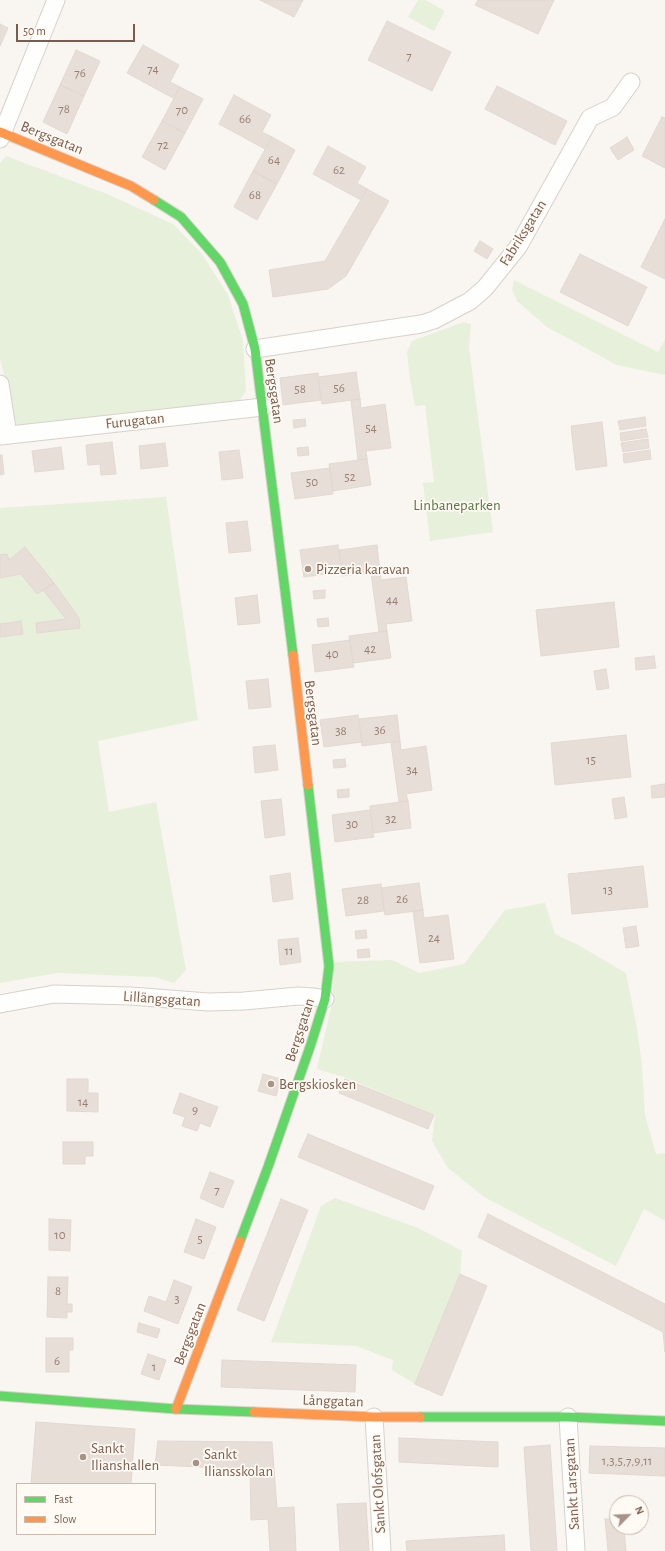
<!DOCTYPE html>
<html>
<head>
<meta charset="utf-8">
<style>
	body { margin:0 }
	#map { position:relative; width:665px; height:1551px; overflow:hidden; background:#f9f5f0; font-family:"Alegreya Sans",sans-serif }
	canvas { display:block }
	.legend { position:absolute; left:16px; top:1483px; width:140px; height:52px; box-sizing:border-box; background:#fffaf3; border:1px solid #cabbb1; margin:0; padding:5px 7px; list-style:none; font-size:12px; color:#7a5c4d }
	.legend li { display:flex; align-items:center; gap:8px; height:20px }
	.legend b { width:20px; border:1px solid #cabbb1 }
	.north { position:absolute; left:609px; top:1495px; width:40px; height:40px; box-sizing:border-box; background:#fffaf3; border:1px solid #cabbb1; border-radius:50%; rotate:66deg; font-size:11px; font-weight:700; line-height:16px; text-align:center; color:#7a5c4d }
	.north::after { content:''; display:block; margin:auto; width:14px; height:18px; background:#a69286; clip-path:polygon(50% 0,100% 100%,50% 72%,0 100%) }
	.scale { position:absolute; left:16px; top:24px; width:119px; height:18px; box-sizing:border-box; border:2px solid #7a5c4d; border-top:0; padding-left:5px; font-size:12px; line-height:14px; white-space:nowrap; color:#7a5c4d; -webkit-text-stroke:3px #fffaf3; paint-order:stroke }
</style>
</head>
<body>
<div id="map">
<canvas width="665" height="1551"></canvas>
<ul class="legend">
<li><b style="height:5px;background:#63d668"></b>Fast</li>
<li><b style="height:5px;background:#ff974d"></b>Slow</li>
</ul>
<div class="north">N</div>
<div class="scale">50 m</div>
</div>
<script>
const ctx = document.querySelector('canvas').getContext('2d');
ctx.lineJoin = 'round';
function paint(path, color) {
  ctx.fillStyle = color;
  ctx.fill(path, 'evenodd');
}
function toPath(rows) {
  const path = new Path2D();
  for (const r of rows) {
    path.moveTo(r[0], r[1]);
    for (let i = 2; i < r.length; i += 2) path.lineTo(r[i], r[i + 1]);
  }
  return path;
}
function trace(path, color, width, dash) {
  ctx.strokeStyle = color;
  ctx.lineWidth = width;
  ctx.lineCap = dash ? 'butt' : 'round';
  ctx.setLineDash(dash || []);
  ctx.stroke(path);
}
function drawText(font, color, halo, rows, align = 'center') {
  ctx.font = font + ' "Alegreya Sans",sans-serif';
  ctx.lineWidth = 3.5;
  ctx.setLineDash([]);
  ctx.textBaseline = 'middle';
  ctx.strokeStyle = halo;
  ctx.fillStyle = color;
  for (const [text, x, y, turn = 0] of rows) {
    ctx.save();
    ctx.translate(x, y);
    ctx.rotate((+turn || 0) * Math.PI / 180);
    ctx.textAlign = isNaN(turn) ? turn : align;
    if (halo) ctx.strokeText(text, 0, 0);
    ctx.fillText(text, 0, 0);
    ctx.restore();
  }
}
paint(toPath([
	[418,0,425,0,445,11,434,31,408,17],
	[6,156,107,194,173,224,202,254,228,295,243,341,246,391,239,401,18,430,0,358,0,163],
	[514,280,658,352,665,340,665,375,617,365,547,327,517,301,512,290],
	[464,322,471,324,469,347,493,532,430,541,423,483,434,482,425,405,415,406,410,379,407,352,412,341],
	[166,497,198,720,98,741,109,812,156,802,186,970,174,983,155,977,57,973,0,983,0,508],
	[545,903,555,934,578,945,626,973,637,1029,642,1066,645,1115,656,1154,665,1153,665,1221,644,1209,616,1266,484,1197,448,1168,432,1141,435,1115,344,1077,317,1069,333,999,333,962,392,960,419,973,464,964,505,910],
	[335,1198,418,1228,462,1251,460,1274,415,1384,392,1370,393,1360,356,1346,271,1342,321,1206]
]), '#e7f0db');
const building = toPath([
	[260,0,303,0,294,17,260,0],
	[478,0,554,0,538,34,475,5,478,0],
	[387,21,451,52,432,91,368,60,387,21],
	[0,24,8,28,0,46,0,24],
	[143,45,179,65,170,82,180,87,173,98,127,73,143,45],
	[76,50,100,61,84,96,60,85,76,50],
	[60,85,84,96,67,134,43,122,60,85],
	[497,86,567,121,555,145,485,109,497,86],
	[180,87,203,99,185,133,162,121,180,87],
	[234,95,271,115,262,132,272,137,265,149,219,124,234,95],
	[662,117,665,118,665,168,642,156,662,117],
	[162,121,185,133,165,170,142,157,162,121],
	[272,137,295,150,277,184,253,171,272,137],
	[627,137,634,150,618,160,610,148,627,137],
	[328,146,366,167,357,183,367,189,361,200,313,174,328,146],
	[253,171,277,184,257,220,234,207,253,171],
	[367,189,389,201,346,276,328,289,273,297,269,270,325,261,367,189],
	[665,219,665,279,641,267,665,219],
	[480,241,493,249,487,259,474,251,480,241],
	[580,254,647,287,628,326,560,292,580,254],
	[356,372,360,399,322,404,318,377,356,372],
	[318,373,321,400,283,405,280,378,318,373],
	[360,399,361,408,385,404,391,448,366,451,367,459,358,460,351,400,360,399],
	[645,417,646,426,620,430,618,421,645,417],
	[305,419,306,426,294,428,293,420,305,419],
	[602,422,607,466,576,470,571,426,602,422],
	[646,429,648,437,621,441,620,433,646,429],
	[648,439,649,448,623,452,621,443,648,439],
	[112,442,116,474,101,475,100,464,88,465,86,445,112,442],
	[165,443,168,466,141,469,139,446,165,443],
	[61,447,64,469,35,472,32,451,61,447],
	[308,447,309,455,298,456,297,448,308,447],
	[239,450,243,478,222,480,219,452,239,450],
	[650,450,651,459,624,463,623,454,650,450],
	[0,455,2,455,4,474,0,475,0,455],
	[367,459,371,485,333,491,329,464,367,459],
	[330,468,333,494,295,499,291,473,330,468],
	[247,521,251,551,229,553,226,523,247,521],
	[338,545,342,572,304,577,300,550,338,545],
	[377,545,380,572,342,576,339,550,377,545],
	[25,547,54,583,37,594,21,574,0,578,0,555,7,554,9,560,25,547],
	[380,572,381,580,406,577,412,621,386,624,387,631,379,632,371,573,380,572],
	[54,583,79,618,80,628,37,633,36,623,66,619,43,590,54,583],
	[325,590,325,598,314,599,313,591,325,590],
	[257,595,260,623,238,625,235,598,257,595],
	[614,602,619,647,541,656,536,610,614,602],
	[328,618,329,626,318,627,317,619,328,618],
	[21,621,23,634,0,637,0,624,21,621],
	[387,631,391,658,353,663,349,636,387,631],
	[350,640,354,667,315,672,312,645,350,640],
	[654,656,656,668,636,670,635,658,654,656],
	[606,669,609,688,597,690,594,671,606,669],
	[268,679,271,707,249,709,246,681,268,679],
	[358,715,362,742,324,747,320,720,358,715],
	[397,715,400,741,362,746,359,719,397,715],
	[626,735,631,777,555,785,551,743,626,735],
	[400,741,401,750,426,746,432,790,406,794,408,801,399,802,391,743,400,741],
	[275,745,278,770,255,773,253,747,275,745],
	[345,759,346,767,334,768,333,760,345,759],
	[665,784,665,797,652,798,651,786,665,784],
	[349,789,349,797,338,798,337,790,349,789],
	[624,797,627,817,615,819,612,799,624,797],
	[281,799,285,835,265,838,261,801,281,799],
	[408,801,411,828,373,833,370,806,408,801],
	[370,810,374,837,335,842,332,815,370,810],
	[643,866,648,907,572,914,568,874,643,866],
	[290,873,293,899,273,902,270,876,290,873],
	[419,883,423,910,385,915,381,888,419,883],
	[381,884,384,911,346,916,342,889,381,884],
	[423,910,424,918,448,915,454,959,420,963,413,911,423,910],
	[636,926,639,946,626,948,623,928,636,926],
	[366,930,367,938,356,939,355,931,366,930],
	[298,938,301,962,280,965,278,940,298,938],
	[369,949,370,957,358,958,357,950,369,949],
	[263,1074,281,1079,276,1096,258,1091,263,1074],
	[67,1079,88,1079,88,1093,98,1093,98,1112,67,1111,67,1079],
	[345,1079,434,1115,428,1129,339,1093,345,1079],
	[180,1093,218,1107,210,1127,200,1123,197,1131,182,1126,185,1117,173,1113,180,1093],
	[308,1134,434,1186,424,1210,298,1157,308,1134],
	[63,1142,93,1142,93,1156,85,1156,85,1164,63,1164,63,1142],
	[210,1172,234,1181,223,1208,200,1198,210,1172],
	[281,1199,308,1210,264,1321,237,1310,281,1199],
	[488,1214,665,1304,665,1352,663,1332,478,1237,488,1214],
	[49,1219,71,1220,70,1251,49,1250,49,1219],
	[196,1219,216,1227,204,1259,184,1252,196,1219],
	[460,1274,487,1286,442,1396,415,1384,460,1274],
	[48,1277,68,1277,67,1304,72,1304,72,1312,67,1312,67,1318,47,1317,48,1277],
	[174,1280,192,1287,178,1324,144,1311,149,1296,166,1302,174,1280],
	[139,1323,160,1329,157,1338,137,1332,139,1323],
	[46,1338,73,1338,73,1350,69,1350,69,1372,46,1372,46,1338],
	[148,1354,166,1360,159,1380,141,1374,148,1354],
	[222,1360,356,1365,355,1392,221,1387,222,1360],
	[36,1422,135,1429,131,1484,31,1484,36,1422],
	[399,1438,498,1442,498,1467,399,1462,399,1438],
	[158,1441,272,1442,277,1508,294,1507,296,1551,270,1551,268,1519,251,1520,250,1469,155,1465,158,1441],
	[550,1445,557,1551,531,1551,524,1447,550,1445],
	[590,1446,665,1448,665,1476,589,1473,590,1446],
	[366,1503,369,1551,340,1551,337,1504,366,1503],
	[605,1519,617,1519,617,1527,624,1527,626,1551,608,1551,605,1519],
	[504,1535,505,1551,407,1551,406,1541,504,1535]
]);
paint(building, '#e6ded7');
trace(building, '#e2d8d2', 1);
const street = toPath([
	[0,139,56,0],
	[255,349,421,324,434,320,470,301,485,288,518,247,590,118,613,107,631,82],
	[0,384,8,435],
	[0,436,263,407],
	[0,1004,54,994,131,996,208,1002,244,1001,298,996,314,997,325,999],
	[374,1417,382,1551],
	[568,1417,576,1551]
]);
const fast = toPath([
	[154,200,181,217,220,262,243,304,255,349,293,655],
	[240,1241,268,1167,311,1044,325,999,329,966,308,785],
	[0,1396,176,1409,254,1412],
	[420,1417,568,1417,665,1421]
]);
const slow = toPath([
	[0,132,131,186,154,200],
	[293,655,308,785],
	[176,1409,240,1241],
	[254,1412,374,1417,420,1417]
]);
trace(street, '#d7d1cb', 19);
trace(fast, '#d9d2cb', 11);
trace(slow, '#d9d2cb', 11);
trace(street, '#fefefd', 17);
trace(fast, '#63d668', 9);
trace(slow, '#ff974d', 9);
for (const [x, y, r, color] of [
	[308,569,4,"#a69286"],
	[271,1084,4,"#a69286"],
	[83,1457,4,"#a69286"],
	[196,1463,4,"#a69286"]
]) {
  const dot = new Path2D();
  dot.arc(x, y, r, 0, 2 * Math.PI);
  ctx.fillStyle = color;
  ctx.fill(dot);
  trace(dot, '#fffaf3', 1.5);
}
drawText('13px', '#977e72', null, [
	["7",409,56],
	["74",153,69],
	["76",80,73],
	["78",64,109],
	["70",182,110],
	["66",245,119],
	["72",163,145],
	["64",274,160],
	["62",339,170],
	["68",255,195],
	["56",339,388],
	["58",300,389],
	["54",371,428],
	["52",350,477],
	["50",312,482],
	["44",392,600],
	["42",370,649],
	["40",332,654],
	["36",380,730],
	["38",341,731],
	["15",591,760],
	["34",412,770],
	["32",391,819],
	["30",352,824],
	["13",608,890],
	["26",402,899],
	["28",363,900],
	["24",434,938],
	["11",289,951],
	["14",83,1102],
	["9",195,1110],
	["7",217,1190],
	["10",60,1235],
	["5",200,1239],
	["8",58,1291],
	["3",177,1299],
	["6",57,1361],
	["1",154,1367],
	["1,3,5,7,9,11",627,1461]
]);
drawText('15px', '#7a5c4d', '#fffaf3', [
	["Bergsgatan",52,138,22],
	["Fabriksgatan",523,233,-58],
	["Bergsgatan",274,391,82],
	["Furugatan",135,421,-6],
	["Bergsgatan",313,713,83],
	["Lillängsgatan",162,999,4],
	["Bergsgatan",300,1030,-72],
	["Bergsgatan",190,1334,-69],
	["Långgatan",333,1401,2],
	["Sankt Olofsgatan",378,1484,-93],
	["Sankt Larsgatan",572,1484,-93]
]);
drawText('15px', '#537a41', '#fffaf3', [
	["Linbaneparken",457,505]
]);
drawText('15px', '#7a5c4d', '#fffaf3', [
	["Pizzeria karavan",316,569],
	["Bergskiosken",279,1084],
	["Sankt",91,1448],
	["Ilianshallen",91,1465],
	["Sankt",204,1454],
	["Iliansskolan",204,1471]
], 'left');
</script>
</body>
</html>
